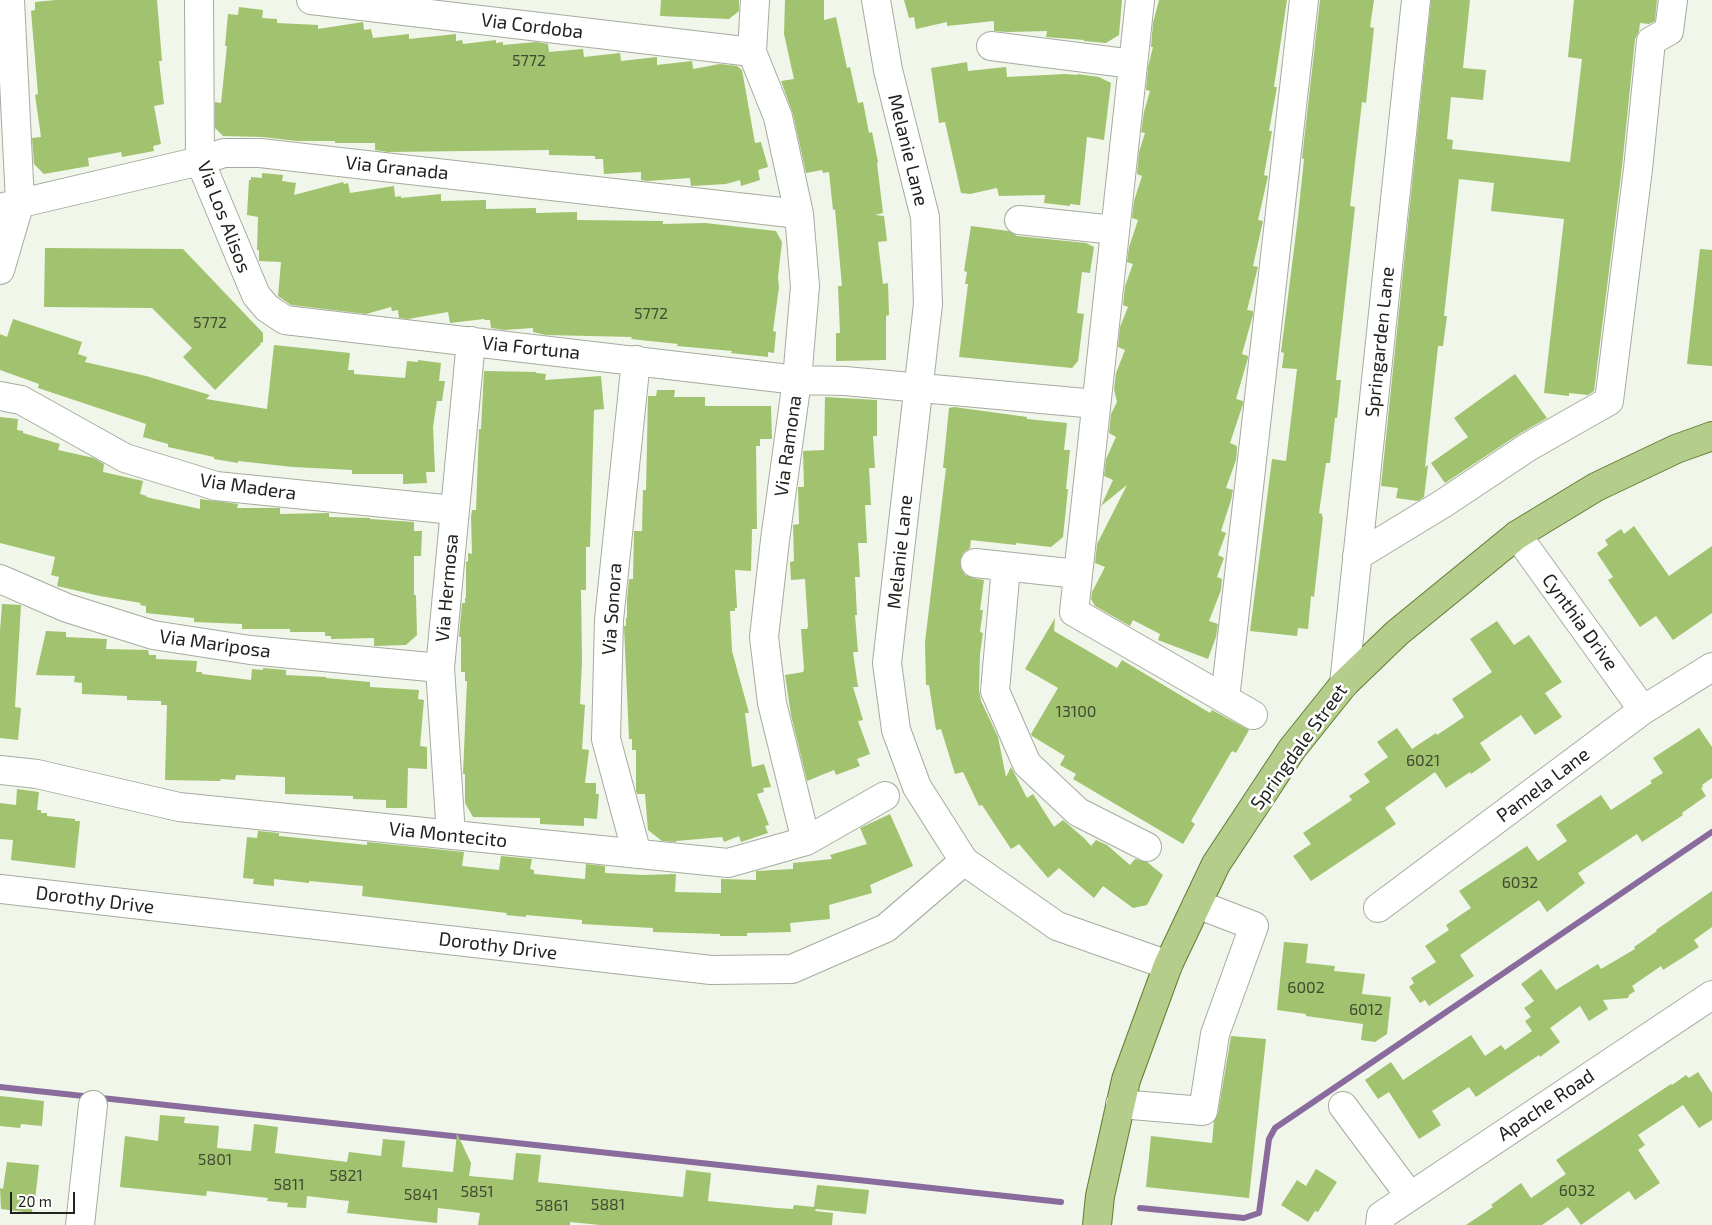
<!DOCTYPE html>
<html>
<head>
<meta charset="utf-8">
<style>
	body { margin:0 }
	#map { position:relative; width:1712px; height:1225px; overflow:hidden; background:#f0f6e9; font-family:"Exo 2",sans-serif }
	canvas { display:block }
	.scale { position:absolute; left:10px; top:1192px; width:65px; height:22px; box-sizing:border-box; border:2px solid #21231e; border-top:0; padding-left:6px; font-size:15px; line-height:18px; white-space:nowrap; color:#21231e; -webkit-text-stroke:4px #fff; paint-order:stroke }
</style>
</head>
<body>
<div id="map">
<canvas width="1712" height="1225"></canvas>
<div class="scale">20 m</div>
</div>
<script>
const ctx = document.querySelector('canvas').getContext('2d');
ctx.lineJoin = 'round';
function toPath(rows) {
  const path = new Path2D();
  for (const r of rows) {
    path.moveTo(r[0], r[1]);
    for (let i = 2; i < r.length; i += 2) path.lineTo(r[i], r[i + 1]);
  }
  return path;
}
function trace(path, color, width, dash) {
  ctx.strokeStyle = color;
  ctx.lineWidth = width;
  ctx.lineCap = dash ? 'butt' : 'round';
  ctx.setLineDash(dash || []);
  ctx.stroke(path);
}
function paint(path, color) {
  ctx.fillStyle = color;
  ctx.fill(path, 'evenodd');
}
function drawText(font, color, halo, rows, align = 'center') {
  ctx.font = font + ' "Exo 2",sans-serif';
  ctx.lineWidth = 5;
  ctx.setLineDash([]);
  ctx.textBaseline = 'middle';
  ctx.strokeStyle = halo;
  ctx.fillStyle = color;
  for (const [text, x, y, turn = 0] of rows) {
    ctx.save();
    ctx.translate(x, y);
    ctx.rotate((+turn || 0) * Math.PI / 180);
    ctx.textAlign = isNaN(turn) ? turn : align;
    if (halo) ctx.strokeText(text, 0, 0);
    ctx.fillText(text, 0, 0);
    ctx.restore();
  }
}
trace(toPath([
	[0,1087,1061,1202],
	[1140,1208,1244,1218,1259,1213,1269,1139,1275,1128,1712,832]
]), '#8a6b9e', 6);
paint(toPath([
	[56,0,157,0,162,61,159,61,164,104,154,106,161,144,153,146,154,151,122,157,121,152,88,158,89,166,44,174,34,164,32,138,41,137,35,95,38,94,31,11,35,10,35,2],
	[661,0,739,0,739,11,729,19,660,16],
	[785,0,824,0,824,20,836,17,847,68,850,67,858,103,863,102,869,133,872,132,878,162,877,163,883,213,875,215,884,216,887,241,878,242,883,284,888,283,889,315,886,316,886,360,836,361,836,333,840,333,838,286,842,286,835,209,833,210,829,172,823,173,822,170,806,173,793,114,781,81,794,79,784,34],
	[904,0,1122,0,1119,35,1106,43,1084,41,1084,40,1046,37,1047,31,1007,32,994,31,994,21,947,26,947,22,916,29,914,17,909,18],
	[1159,0,1287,0,1274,87,1277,87,1269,131,1272,131,1264,175,1268,176,1258,220,1263,221,1253,266,1258,267,1247,310,1253,311,1253,315,1242,354,1248,356,1248,358,1236,399,1243,401,1243,404,1230,443,1237,446,1237,451,1236,460,1226,488,1233,490,1231,500,1221,531,1226,533,1218,555,1224,558,1217,577,1222,579,1221,590,1209,621,1218,624,1216,637,1208,659,1158,640,1160,634,1133,620,1130,626,1095,606,1091,599,1092,592,1105,567,1095,563,1097,544,1127,485,1101,506,1113,480,1104,476,1106,459,1116,437,1109,433,1111,414,1117,402,1114,389,1116,373,1125,350,1118,347,1120,327,1128,307,1123,305,1125,286,1133,264,1127,262,1129,247,1138,220,1132,218,1134,201,1142,176,1137,174,1139,152,1145,133,1141,132,1144,112,1150,91,1146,90,1148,67,1153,47,1151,47,1153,23],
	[1320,0,1374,0,1370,27,1374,28,1366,103,1362,102,1350,206,1355,207,1336,380,1341,380,1337,418,1335,418,1330,463,1326,463,1319,513,1322,514,1322,517,1323,517,1314,597,1311,596,1308,629,1298,628,1297,636,1250,631,1272,459,1286,461,1297,369,1282,368,1284,353,1281,352,1298,217,1304,159,1302,158],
	[1431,0,1470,0,1463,68,1486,70,1483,100,1451,97,1447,139,1453,140,1452,149,1570,162,1582,59,1568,57,1574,0,1657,0,1655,21,1649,24,1640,23,1639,31,1635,39,1622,167,1594,391,1588,395,1569,393,1569,396,1544,393,1564,219,1491,211,1494,183,1459,179,1444,316,1447,316,1443,346,1438,346,1425,467,1428,465,1424,497,1418,501,1396,498,1398,488,1381,486],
	[239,7,263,10,262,18,277,19,277,23,318,25,318,29,363,22,364,30,371,29,373,38,409,34,409,39,456,34,456,41,462,40,463,44,496,40,496,43,503,42,503,45,536,42,548,44,549,52,583,49,584,57,620,53,621,61,657,57,657,65,692,61,693,69,720,64,737,66,742,70,755,143,761,142,768,167,758,170,760,180,741,186,740,180,726,184,691,186,690,178,647,181,641,180,641,172,604,174,603,159,595,159,595,156,549,155,549,150,388,152,375,150,375,143,335,143,335,141,297,141,262,137,223,136,215,128,215,102,221,103,227,46,225,46,228,14,238,15],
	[967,62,968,71,1006,67,1007,77,1066,74,1077,75,1077,74,1099,77,1111,83,1104,140,1087,137,1080,205,1070,204,1070,206,1044,203,1045,195,999,196,997,188,970,194,961,193,945,122,939,123,931,68],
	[262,173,283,175,282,181,296,183,294,195,343,182,344,184,348,183,350,193,394,186,395,197,401,196,401,198,441,194,441,201,486,200,486,209,536,208,536,213,577,212,577,220,663,221,663,224,705,223,776,231,782,242,778,277,779,287,773,331,776,332,774,353,768,352,768,357,731,353,732,351,677,346,678,344,631,339,632,337,546,335,533,332,533,328,504,330,491,328,490,320,485,320,484,319,450,323,448,312,408,319,399,318,398,310,392,311,391,307,366,314,291,305,278,296,281,262,259,261,259,250,257,250,258,217,247,215,249,180,251,180,251,177,262,178],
	[971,226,1009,231,1017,236,1086,243,1094,247,1090,273,1082,272,1077,313,1084,314,1078,361,1072,368,959,357,968,284,965,284,967,272,964,271],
	[45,248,183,249,263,333,263,342,260,343,261,344,215,390,183,357,192,348,152,308,44,307],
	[1700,249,1712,250,1712,366,1687,364],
	[13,319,82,342,78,354,87,357,85,362,146,376,210,395,206,399,267,409,274,345,350,353,348,370,354,370,354,374,405,378,407,361,418,362,418,360,441,363,439,381,445,381,442,401,437,401,433,427,435,472,426,472,427,483,403,484,403,474,352,474,352,470,293,467,238,461,238,463,214,459,214,457,168,447,168,444,143,437,146,424,38,388,39,384,0,370,0,334,7,337],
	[484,371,536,372,536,373,546,374,545,380,601,376,604,409,594,410,590,547,586,547,586,590,581,590,582,661,580,704,585,705,582,749,589,750,585,783,596,783,596,794,599,794,597,819,584,818,584,826,540,824,540,818,473,817,465,803,465,774,463,774,467,681,465,681,465,672,461,672,461,637,459,637,462,603,465,603,465,598,466,598,466,562,468,561,468,553,472,554,471,517,472,510,476,510,479,429,481,429],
	[1515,374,1547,418,1519,434,1445,483,1431,463,1468,437,1454,418],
	[657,390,675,390,674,397,705,397,705,406,771,406,772,439,760,439,760,446,756,446,757,529,752,529,751,571,735,570,737,608,735,608,735,611,730,611,732,651,749,713,745,713,752,767,764,764,771,787,763,788,764,792,757,794,769,825,765,826,768,833,741,842,739,836,724,842,722,837,676,841,676,842,662,841,648,830,645,794,637,794,636,791,636,750,632,750,632,739,629,739,624,626,626,626,626,618,627,618,627,600,629,579,633,579,634,531,642,531,643,490,646,490,648,396,656,396],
	[825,397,877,400,877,436,873,436,875,468,869,468,871,505,865,505,867,543,858,543,860,577,855,577,857,615,855,615,858,652,853,652,858,687,853,687,863,720,858,721,870,754,857,759,860,766,836,775,834,770,807,781,791,715,785,675,803,672,804,669,801,629,807,629,808,626,805,579,791,580,790,562,794,561,793,525,799,524,798,487,804,487,803,451,824,450],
	[954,407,1027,417,1027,419,1067,423,1064,450,1070,450,1066,489,1068,489,1063,537,1051,547,1016,543,1016,545,971,540,970,548,963,553,960,561,961,569,965,575,973,578,984,580,980,610,983,610,980,632,983,633,980,654,979,690,981,701,998,737,1006,777,1011,767,1027,798,1033,794,1054,827,1063,820,1085,839,1091,846,1096,840,1107,845,1130,865,1135,859,1147,862,1163,875,1147,905,1133,908,1103,886,1094,898,1059,868,1048,878,1019,844,1011,849,982,805,979,806,963,772,955,774,941,729,936,730,929,685,926,685,925,642,946,468,943,468,949,408],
	[0,417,18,419,17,430,23,431,23,433,60,444,58,450,94,458,104,464,103,472,143,481,140,494,147,496,146,497,200,509,200,499,238,504,237,508,280,508,280,514,329,513,329,517,370,518,370,519,414,522,414,531,422,531,421,556,414,556,414,595,416,595,417,635,406,645,374,646,374,638,331,639,331,636,325,636,325,632,290,632,290,629,242,629,242,624,194,622,194,618,146,613,146,606,140,605,141,603,100,596,57,586,59,577,51,575,55,557,0,543],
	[1634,526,1669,576,1712,546,1712,613,1673,640,1656,616,1640,627,1608,580,1613,577,1597,553,1608,545,1605,540,1621,529,1624,534],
	[2,604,21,605,15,707,21,708,18,740,0,738,0,631],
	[1055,618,1054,631,1117,668,1122,660,1210,713,1212,710,1249,730,1236,753,1232,751,1191,821,1195,824,1183,844,1073,779,1076,774,1060,765,1065,756,1032,736,1031,734,1058,688,1025,669],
	[1497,621,1514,645,1529,635,1562,682,1545,693,1562,717,1535,735,1521,715,1480,743,1491,760,1471,774,1470,772,1446,788,1435,772,1385,808,1396,824,1311,881,1293,856,1311,844,1303,833,1352,800,1349,796,1370,782,1364,774,1388,757,1377,742,1397,728,1412,749,1436,733,1437,735,1464,717,1452,699,1492,672,1470,639],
	[46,631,66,632,66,637,107,639,106,649,148,650,149,655,156,655,156,659,197,661,196,672,202,672,202,674,251,680,252,669,263,670,263,668,286,670,286,675,326,677,326,678,370,682,370,687,419,690,418,699,424,700,420,746,427,747,427,769,408,768,407,808,386,808,386,800,353,799,353,796,285,794,285,777,236,775,235,780,221,779,220,781,165,780,167,705,161,705,161,701,127,700,127,696,82,694,82,683,74,682,75,676,36,675],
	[1699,728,1712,747,1712,778,1702,785,1703,787,1701,788,1706,796,1682,813,1683,815,1642,842,1637,834,1578,873,1585,883,1547,912,1539,900,1460,955,1474,976,1429,1006,1425,1000,1420,1003,1409,987,1414,983,1411,978,1436,962,1425,946,1449,930,1446,925,1471,908,1459,891,1527,846,1538,861,1567,841,1556,825,1601,795,1611,810,1652,783,1650,781,1663,773,1653,758],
	[17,789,39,792,37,810,41,810,41,813,47,813,47,816,75,819,75,821,80,821,75,868,11,860,13,840,0,839,0,803,16,805],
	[890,814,913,866,870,885,872,893,829,905,830,919,790,923,791,932,747,933,747,936,720,936,720,934,653,932,653,928,582,924,582,920,526,915,526,917,506,915,507,913,362,896,363,886,309,881,309,883,274,879,274,886,253,884,254,879,243,878,247,837,257,838,258,831,279,833,279,836,367,845,367,842,464,852,462,866,499,870,501,856,532,859,530,869,534,870,534,874,585,879,586,864,605,866,605,873,643,875,676,874,675,892,721,893,721,879,756,880,756,871,793,869,793,863,832,859,830,855,867,844,860,828],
	[1712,891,1712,927,1694,940,1699,947,1663,970,1661,966,1632,986,1635,991,1629,995,1628,998,1603,1000,1608,1009,1589,1021,1580,1006,1550,1028,1560,1042,1540,1057,1539,1055,1476,1097,1469,1087,1432,1111,1441,1125,1419,1139,1389,1092,1378,1099,1365,1080,1391,1062,1403,1080,1471,1035,1485,1056,1501,1045,1505,1050,1532,1031,1525,1021,1531,1017,1524,1008,1534,1001,1521,984,1541,969,1556,990,1598,964,1601,969,1635,949,1634,947,1657,931,1656,930],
	[1284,942,1308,944,1306,963,1335,966,1334,971,1365,974,1362,994,1391,997,1387,1034,1375,1042,1361,1040,1363,1024,1306,1016,1306,1014,1277,1010],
	[1231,1036,1266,1039,1249,1198,1146,1187,1151,1136,1212,1143,1214,1121,1218,1113],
	[1698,1072,1712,1093,1712,1120,1699,1128,1683,1105,1638,1135,1645,1145,1638,1150,1660,1183,1635,1200,1629,1191,1581,1225,1568,1207,1542,1225,1466,1225,1493,1207,1491,1205,1521,1183,1531,1198,1566,1174,1556,1160,1671,1084,1672,1085,1686,1075,1689,1078],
	[0,1096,44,1101,42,1126,21,1124,20,1128,0,1126],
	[160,1115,185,1117,184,1123,219,1126,217,1148,251,1151,254,1124,278,1127,275,1153,347,1162,349,1152,381,1156,383,1139,405,1141,402,1167,453,1172,457,1133,471,1163,469,1176,513,1180,516,1153,541,1155,538,1182,683,1197,686,1170,711,1173,708,1201,777,1208,793,1209,794,1205,814,1207,817,1185,869,1190,866,1214,816,1209,815,1211,833,1213,832,1225,600,1225,570,1222,570,1225,478,1225,480,1213,438,1208,437,1223,347,1213,349,1201,307,1196,306,1208,287,1207,288,1203,267,1201,268,1198,207,1191,206,1196,120,1187,125,1136,158,1141],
	[7,1162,39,1165,35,1200,33,1200,32,1213,1,1209,0,1188,3,1189],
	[1316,1169,1337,1182,1318,1212,1315,1211,1308,1222,1281,1205,1297,1180,1306,1186]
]), '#a1c26e');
const minor = toPath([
	[199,0,200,161,256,295,267,308,285,320,797,380,845,381,1096,404],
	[311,0,752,52],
	[755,0,752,52,778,117,799,214,805,286,797,380,775,540,764,637,772,703,806,841],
	[876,0,888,70,925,217,928,304,887,663,896,730,917,787,964,861,1057,926,1168,965],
	[1140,0,1074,612,1253,715],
	[991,46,1133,64],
	[0,208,200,161,224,153,260,153,799,214],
	[1019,220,1115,230],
	[0,270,20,202,10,0],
	[636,360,609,620,606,739,637,854],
	[0,396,21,400,125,458,216,486,454,510],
	[1517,535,1643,710],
	[1357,556,1444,503,1528,447,1609,401,1638,169,1651,41,1669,31,1673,0],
	[975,563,1078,574],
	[1006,567,995,691,1027,764,1078,812,1147,847],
	[0,579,67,608,153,635,250,650,440,668],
	[1344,684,1416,0],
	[1225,699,1304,0],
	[0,770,37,774,179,807,728,863,806,841,885,796],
	[451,835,440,668,471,341],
	[0,889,711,970,792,969,886,928,964,861],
	[1378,908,1643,710,1712,667],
	[1120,1104,1203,1111,1215,1034,1254,926,1197,904],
	[1343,1106,1410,1196],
	[80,1225,93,1105],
	[1380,1225,1381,1216,1712,995]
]);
const major = toPath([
	[1097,1225,1100,1196,1126,1080,1168,965,1216,864,1292,749,1344,684,1397,633,1517,535,1596,487,1676,449,1712,436]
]);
trace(minor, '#a6ab9f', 30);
trace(major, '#617b33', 30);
trace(minor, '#fff', 28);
trace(major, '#b5cd8b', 28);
drawText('16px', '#414b32', null, [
	["5772",529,61],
	["5772",651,314],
	["5772",210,323],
	["13100",1076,712],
	["6021",1423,761],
	["6032",1520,883],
	["6002",1306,988],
	["6012",1366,1010],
	["5801",215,1160],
	["5821",346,1176],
	["5811",289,1185],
	["6032",1577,1191],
	["5851",477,1192],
	["5841",421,1195],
	["5881",608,1205],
	["5861",552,1206]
]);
drawText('19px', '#21231e', '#fff', [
	["Via Cordoba",532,26,7],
	["Melanie Lane",908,150,76],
	["Via Granada",397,168,6],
	["Via Los Alisos",224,217,69],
	["Springarden Lane",1380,342,-84],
	["Via Fortuna",531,348,6],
	["Via Ramona",788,446,-82],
	["Via Madera",248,487,8],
	["Melanie Lane",900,552,-84],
	["Via Hermosa",447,588,-85],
	["Via Sonora",612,609,-86],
	["Cynthia Drive",1580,622,54],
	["Via Mariposa",215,644,8],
	["Springdale Street",1299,747,-54],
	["Pamela Lane",1543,785,-37],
	["Via Montecito",448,835,6],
	["Dorothy Drive",95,900,7],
	["Dorothy Drive",498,946,7],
	["Apache Road",1546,1105,-34]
]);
</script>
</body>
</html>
